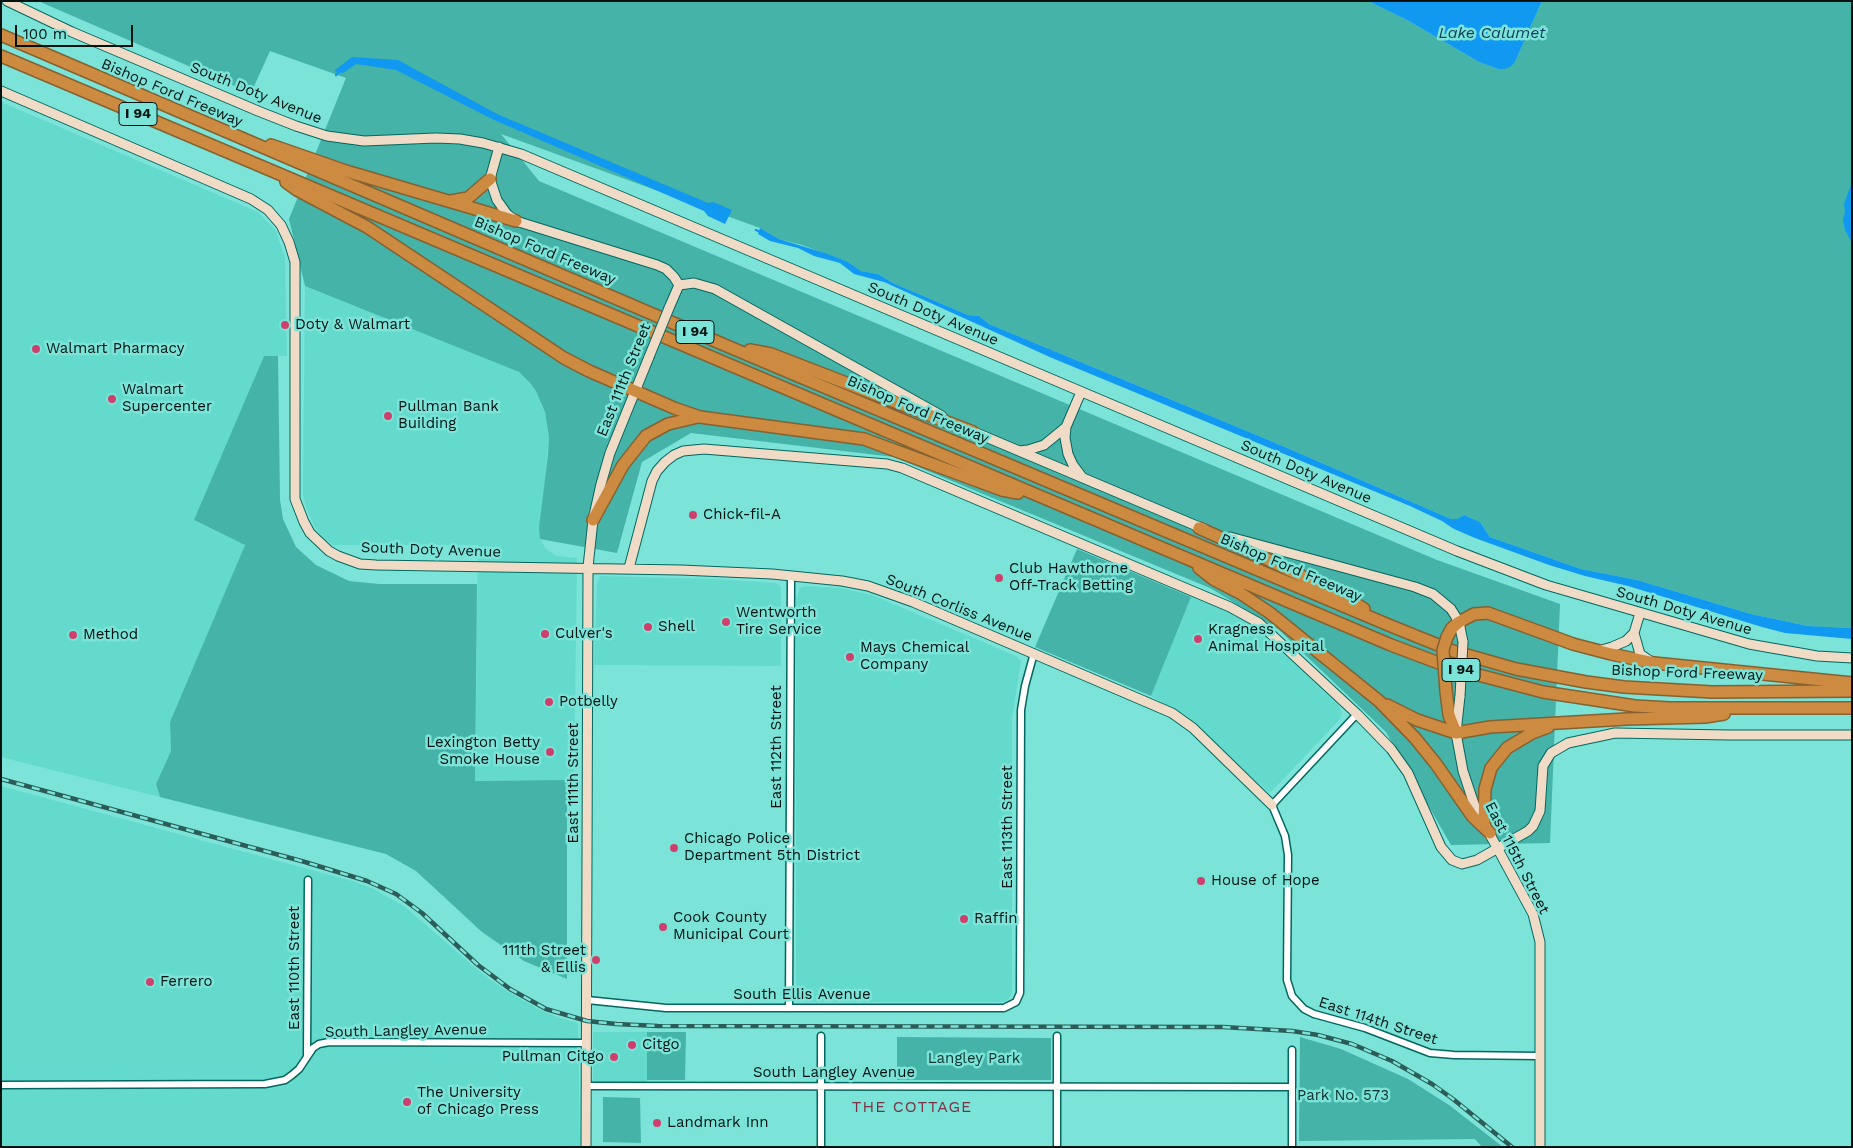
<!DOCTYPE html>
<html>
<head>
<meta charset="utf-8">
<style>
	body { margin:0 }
	#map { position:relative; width:1853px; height:1148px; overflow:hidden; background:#7be3d8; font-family:"Work Sans",sans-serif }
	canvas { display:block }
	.frame { position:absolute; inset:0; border:2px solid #001311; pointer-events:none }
	.scale { position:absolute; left:15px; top:25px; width:118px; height:22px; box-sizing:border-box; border:2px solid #001311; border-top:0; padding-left:6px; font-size:15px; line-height:18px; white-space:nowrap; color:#001311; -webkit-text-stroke:4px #7be3d8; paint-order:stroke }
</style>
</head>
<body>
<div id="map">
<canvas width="1853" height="1148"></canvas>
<div class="frame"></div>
<div class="scale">100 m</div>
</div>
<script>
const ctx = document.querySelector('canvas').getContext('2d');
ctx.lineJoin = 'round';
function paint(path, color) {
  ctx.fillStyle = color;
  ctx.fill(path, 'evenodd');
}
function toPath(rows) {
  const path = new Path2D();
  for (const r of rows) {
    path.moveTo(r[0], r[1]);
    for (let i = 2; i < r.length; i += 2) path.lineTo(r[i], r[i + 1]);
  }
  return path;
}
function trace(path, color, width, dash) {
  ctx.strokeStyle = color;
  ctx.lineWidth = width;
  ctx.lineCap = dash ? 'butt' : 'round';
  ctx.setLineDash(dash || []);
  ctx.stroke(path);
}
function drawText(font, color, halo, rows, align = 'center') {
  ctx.font = font + ' "Work Sans",sans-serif';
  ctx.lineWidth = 5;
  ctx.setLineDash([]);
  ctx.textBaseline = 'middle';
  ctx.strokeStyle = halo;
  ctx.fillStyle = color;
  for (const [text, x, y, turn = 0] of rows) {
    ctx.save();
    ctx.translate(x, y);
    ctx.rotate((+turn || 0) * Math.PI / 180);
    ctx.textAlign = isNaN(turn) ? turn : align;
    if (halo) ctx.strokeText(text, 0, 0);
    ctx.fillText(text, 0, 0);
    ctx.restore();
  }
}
paint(toPath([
	[1,102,258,212,276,231,285,258,287,356,264,356,195,521,245,545,170,722,171,751,156,784,160,797,1,757],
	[305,286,519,372,536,391,545,412,549,437,540,539,546,549,552,553,556,556,577,558,574,780,475,781,478,545,333,545,322,537,314,526,306,507,303,494],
	[600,576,715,579,776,583,781,587,781,666,594,665,597,584],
	[805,586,841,588,872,595,1016,656,1021,661,1012,719,1012,992,1010,997,1005,1002,808,1002,802,1001,796,996,796,599,800,588],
	[1191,597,1234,613,1251,623,1339,706,1342,713,1340,719,1272,791,1268,792,1185,715,1151,696],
	[1,786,352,881,372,888,404,906,479,971,502,988,540,1010,560,1018,578,1023,580,1147,1,1147],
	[593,1032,647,1032,647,1087,593,1087]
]), '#64dacd');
paint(toPath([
	[38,1,1368,1,1407,20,1479,62,1498,69,1515,62,1542,1,1852,1,1852,628,1808,626,1751,614,1637,580,1581,569,1490,537,1480,522,1464,515,1457,519,1451,519,1271,441,989,324,979,316,968,315,893,283,878,274,861,271,848,262,802,245,779,239,760,228,501,134,539,181,1437,560,1560,604,1550,843,1451,845,1386,732,1278,629,1210,588,894,457,691,433,642,462,617,553,540,539,539,528,548,455,549,437,545,412,536,391,529,382,519,372,305,286,289,219,346,78,270,51,251,93],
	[264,356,278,356,280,500,283,519,296,547,316,565,349,581,379,584,477,584,475,781,567,780,567,979,524,961,482,932,416,871,386,854,160,797,156,784,171,751,170,722,245,545,194,520],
	[1077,549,1191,597,1151,696,1035,647],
	[647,1032,686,1032,685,1080,647,1080],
	[897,1037,1051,1038,1051,1080,897,1080],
	[1300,1037,1341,1049,1408,1079,1449,1105,1503,1147,1482,1147,1475,1139,1299,1141],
	[603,1097,640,1098,641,1143,603,1142]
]), '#45b3a8');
paint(toPath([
	[1368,1,1542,1,1515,62,1510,67,1504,69,1498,69,1479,62,1407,20],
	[352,57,398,60,497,114,708,203,713,202,732,210,725,224,708,216,704,211,492,119,396,70,356,64,343,73,334,71],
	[1852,182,1852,243,1845,230,1843,220,1845,211,1844,204],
	[760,228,779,239,828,254,848,262,861,271,878,274,893,283,968,315,979,316,989,324,1271,441,1451,519,1457,519,1464,515,1480,522,1490,537,1581,569,1637,580,1751,614,1808,626,1852,628,1852,639,1785,633,1762,627,1628,586,1585,576,1549,565,1475,538,1454,529,1442,521,1410,506,1052,358,884,282,854,274,840,263,814,256,798,248,770,241,758,234]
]), '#1198f0');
trace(toPath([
	[336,75,341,70],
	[756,230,762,233]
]), '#1198f0', 2.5);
const street = toPath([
	[1357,714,1272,805,1285,836,1288,855,1287,980,1292,996,1304,1009,1314,1014,1365,1028,1430,1053,1454,1055,1540,1056],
	[587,1000,666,1008,1004,1008,1016,1002,1020,993,1021,710,1025,686,1034,653],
	[789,1007,791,576],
	[821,1036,821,1147],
	[307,1056,308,880],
	[1,1085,265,1084,285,1080,292,1075,299,1069,313,1048,319,1044,329,1042,587,1043],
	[587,1086,1292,1087],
	[1057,1147,1057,1036],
	[1292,1147,1292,1050]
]);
const secondary = toPath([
	[7,1,72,32,258,111,296,126,327,136,364,141,436,138,460,139,483,143,521,154,1457,551,1546,585,1749,644,1817,656,1852,658],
	[1,91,251,199,268,210,281,225,289,242,295,262,295,499,304,522,310,533,329,551,338,556,360,564,376,565,681,570,772,574,842,581,868,586,913,602,1172,713,1193,728,1272,805],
	[499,147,490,179,497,200,507,214,516,221,657,265,666,269,674,277,679,285],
	[679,285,694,283,715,289,942,416],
	[669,308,679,285],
	[1081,392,1066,427,1065,438,1068,454,1073,465,1082,477],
	[967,429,1204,529],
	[1019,451,1028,450,1044,445,1066,427],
	[1230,537,1415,587,1433,594,1451,609,1459,622,1463,642],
	[629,568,652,481,657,471,665,462,674,455,683,451,704,449,887,464,902,468,1230,607,1259,623,1357,714,1391,749,1408,773,1441,847,1452,860,1462,864,1477,860,1528,831,1533,826,1540,811,1543,766,1551,753,1568,743,1615,733,1729,735,1852,735],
	[1634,633,1640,654,1650,661],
	[1598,651,1612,647,1626,641,1634,633,1640,613],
	[1460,696,1456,733,1463,771,1475,807,1533,914,1540,942,1540,1147],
	[586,1147,588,567,593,520,601,484,610,453,649,357]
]);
const highway = toPath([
	[1,35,727,346,1391,626,1453,651,1516,669,1586,682,1624,687,1712,692,1852,691],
	[1,56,1391,645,1452,668,1543,692,1635,706,1670,708,1852,708],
	[271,145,346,171,516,221],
	[286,182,297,190,367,227,564,358,589,371,674,408,700,417,864,439,1002,490,1018,493],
	[451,201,468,198,490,179],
	[750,350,771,354,973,432],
	[593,520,623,465,646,436,668,424,698,417],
	[1199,528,1259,555,1348,599,1364,609],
	[1199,568,1213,579,1240,593,1270,613,1379,701,1415,738,1436,764,1473,817,1490,833],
	[1447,637,1452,628,1459,622,1474,614,1488,613,1573,644,1611,654,1654,663,1852,683],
	[1446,691,1449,715,1456,733],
	[1387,705,1417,720,1456,733,1490,727,1627,719,1705,717,1724,714],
	[1484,823,1485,789,1491,768,1507,748,1532,733,1548,727]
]);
trace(street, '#04665f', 9);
trace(secondary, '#04665f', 11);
trace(highway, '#856131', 14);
trace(street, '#fff', 6);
trace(secondary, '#f0dcc6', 9);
trace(highway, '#cd8b42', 11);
const rail = toPath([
	[1,779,305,862,367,881,396,894,422,913,478,965,510,989,546,1009,587,1021,616,1024,658,1026,1223,1027,1292,1031,1318,1035,1352,1044,1392,1061,1432,1084,1453,1099,1512,1147]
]);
trace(rail, '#2b5c57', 4.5);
trace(rail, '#7be3d8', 2.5, [8]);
const secondaryBridge = toPath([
	[649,357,669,308],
	[1460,696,1463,642]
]);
const highwayBridge = toPath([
	[1446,691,1443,650,1447,637]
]);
trace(secondaryBridge, '#04665f', 11, []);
trace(highwayBridge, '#856131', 14, []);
trace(secondaryBridge, '#f0dcc6', 9);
trace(highwayBridge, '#cd8b42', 11);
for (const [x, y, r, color] of [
	[285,325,5,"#ce406b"],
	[36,349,5,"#ce406b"],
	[112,399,5,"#ce406b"],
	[388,416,5,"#ce406b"],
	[693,515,5,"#ce406b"],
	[999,578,5,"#ce406b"],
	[726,622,5,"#ce406b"],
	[648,627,5,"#ce406b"],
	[545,634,5,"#ce406b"],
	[73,635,5,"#ce406b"],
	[1198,639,5,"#ce406b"],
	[850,657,5,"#ce406b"],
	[549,702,5,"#ce406b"],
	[550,752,5,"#ce406b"],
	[674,848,5,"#ce406b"],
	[1201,881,5,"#ce406b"],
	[964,919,5,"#ce406b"],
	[663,927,5,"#ce406b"],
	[596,960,5,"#ce406b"],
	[150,982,5,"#ce406b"],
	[632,1045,5,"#ce406b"],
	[614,1057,5,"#ce406b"],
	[407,1102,5,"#ce406b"],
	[657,1123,5,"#ce406b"]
]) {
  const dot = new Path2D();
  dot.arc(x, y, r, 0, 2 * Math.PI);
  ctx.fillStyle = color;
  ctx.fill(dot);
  trace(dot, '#7be3d8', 2);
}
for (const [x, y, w] of [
	[138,114,38],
	[695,332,38],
	[1461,670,38]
]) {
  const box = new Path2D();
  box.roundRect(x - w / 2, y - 11.5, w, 23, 4);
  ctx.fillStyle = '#7be3d8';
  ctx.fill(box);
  trace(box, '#001311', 1);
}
drawText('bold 14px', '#001311', null, [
	["I 94",138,114],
	["I 94",695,332],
	["I 94",1461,670]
]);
drawText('15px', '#001311', '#7be3d8', [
	["Bishop Ford Freeway",172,93,23],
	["South Doty Avenue",256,93,22],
	["Bishop Ford Freeway",545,251,23],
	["South Doty Avenue",933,314,23],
	["East 111th Street",624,380,-68],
	["Bishop Ford Freeway",918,410,23],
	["South Doty Avenue",1306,472,23],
	["South Doty Avenue",431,550,2],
	["Bishop Ford Freeway",1291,568,23],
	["South Corliss Avenue",959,608,22],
	["South Doty Avenue",1684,611,16],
	["Bishop Ford Freeway",1687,673,2],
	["East 112th Street",777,747,-90],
	["East 111th Street",574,783,-90],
	["East 113th Street",1008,827,-90],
	["East 115th Street",1517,858,63],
	["East 110th Street",295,968,-90],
	["South Ellis Avenue",802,995],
	["East 114th Street",1378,1021,18],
	["South Langley Avenue",406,1031,-1],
	["South Langley Avenue",834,1073]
]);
drawText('15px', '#001311', '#7be3d8', [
	["Doty & Walmart",295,325],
	["Walmart Pharmacy",46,349],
	["Walmart",122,390],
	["Supercenter",122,407],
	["Pullman Bank",398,407],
	["Building",398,424],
	["Chick-fil-A",703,515],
	["Club Hawthorne",1009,569],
	["Off-Track Betting",1009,586],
	["Wentworth",736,613],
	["Tire Service",736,630],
	["Shell",658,627],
	["Kragness",1208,630],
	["Animal Hospital",1208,647],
	["Culver's",555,634],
	["Method",83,635],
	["Mays Chemical",860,648],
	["Company",860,665],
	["Potbelly",559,702],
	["Lexington Betty",540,743,"right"],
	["Smoke House",540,760,"right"],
	["Chicago Police",684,839],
	["Department 5th District",684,856],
	["House of Hope",1211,881],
	["Cook County",673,918],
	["Municipal Court",673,935],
	["Raffin",974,919],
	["111th Street",586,951,"right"],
	["& Ellis",586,968,"right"],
	["Ferrero",160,982],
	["Citgo",642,1045],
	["Pullman Citgo",604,1057,"right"],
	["The University",417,1093],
	["of Chicago Press",417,1110],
	["Landmark Inn",667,1123]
], 'left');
drawText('15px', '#10322e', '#7be3d8', [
	["Langley Park",974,1059],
	["Park No. 573",1343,1096]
]);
drawText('italic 16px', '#0c3b5e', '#7be3d8', [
	["Lake Calumet",1492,33]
]);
ctx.letterSpacing = '1px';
drawText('16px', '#793244', '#7be3d8', [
	["THE COTTAGE",912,1107]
]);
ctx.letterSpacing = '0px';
</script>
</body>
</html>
